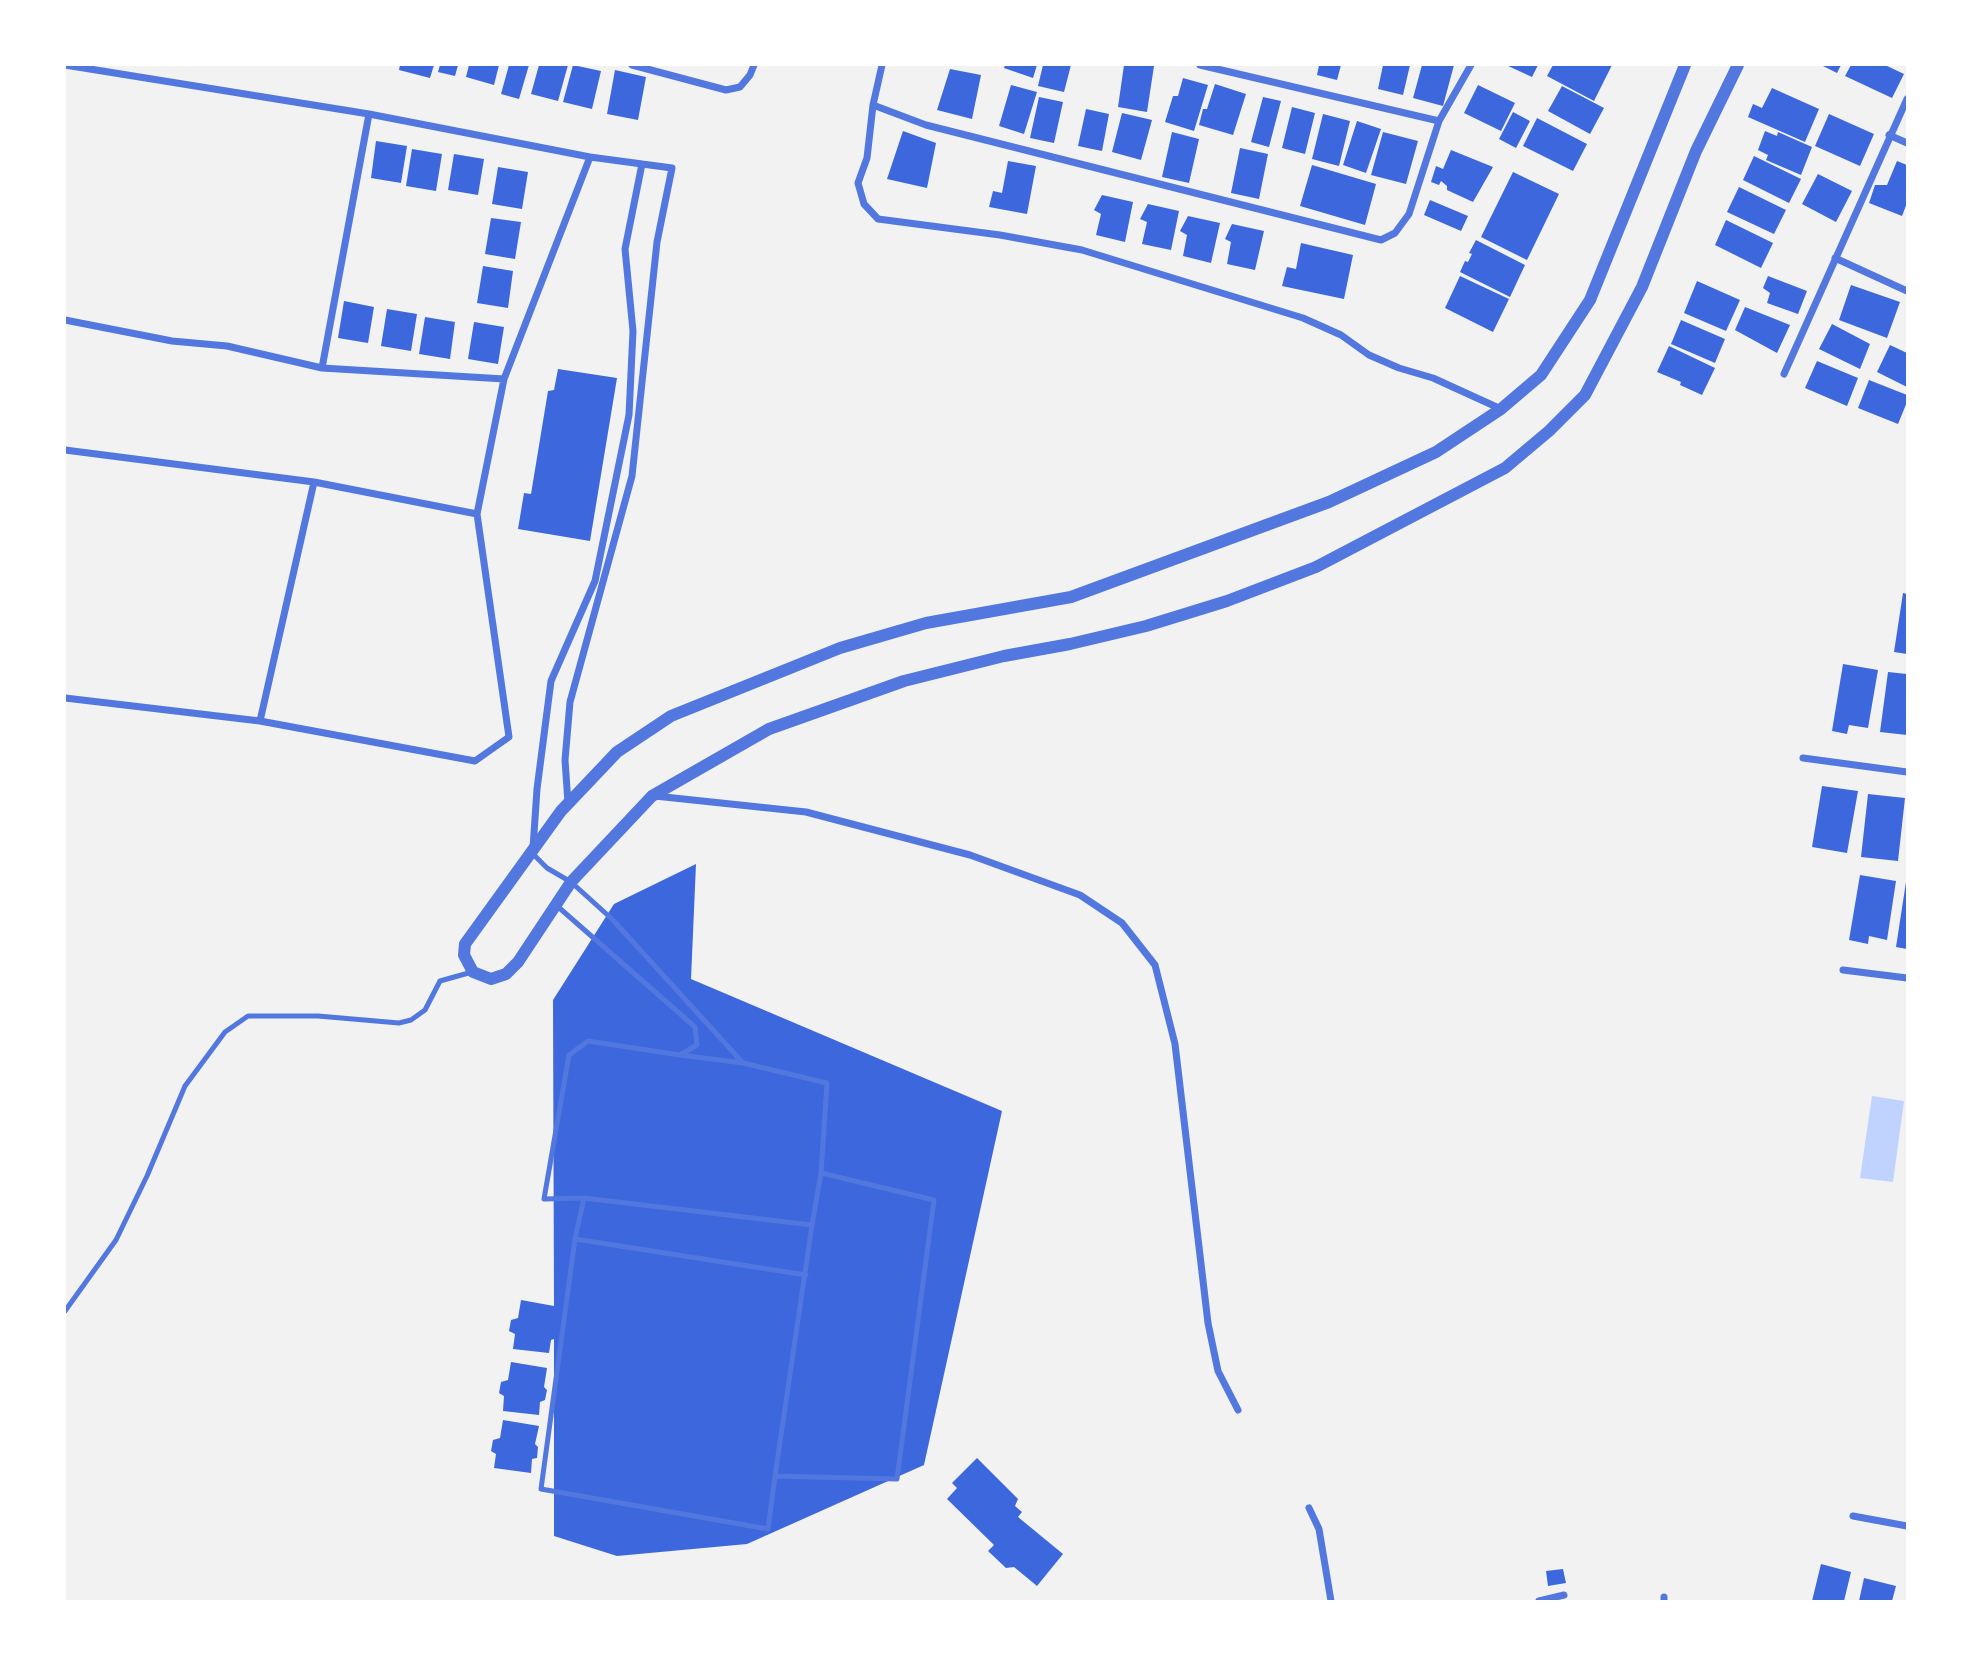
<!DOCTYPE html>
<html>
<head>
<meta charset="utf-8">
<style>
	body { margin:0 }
	#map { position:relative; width:1972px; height:1666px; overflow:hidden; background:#f2f2f2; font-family:Karla,sans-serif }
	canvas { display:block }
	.frame { position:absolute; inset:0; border:66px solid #fff; pointer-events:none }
</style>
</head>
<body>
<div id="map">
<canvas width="1972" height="1666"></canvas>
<div class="frame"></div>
</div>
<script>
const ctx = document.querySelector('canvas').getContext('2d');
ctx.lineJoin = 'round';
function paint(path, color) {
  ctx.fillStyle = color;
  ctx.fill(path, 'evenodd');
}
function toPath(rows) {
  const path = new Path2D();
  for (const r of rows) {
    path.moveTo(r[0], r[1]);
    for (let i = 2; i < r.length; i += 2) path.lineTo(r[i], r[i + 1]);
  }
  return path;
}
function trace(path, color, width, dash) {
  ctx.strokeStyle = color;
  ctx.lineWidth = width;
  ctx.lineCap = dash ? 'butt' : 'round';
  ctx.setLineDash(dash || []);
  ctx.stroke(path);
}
paint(toPath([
	[1872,1096,1904,1101,1893,1182,1860,1178]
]), '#bfd3fe');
paint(toPath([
	[400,65,434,65,430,78,399,70],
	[440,65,458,65,455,76,438,72],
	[469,65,499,65,494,85,466,77],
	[509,65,529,65,519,99,501,94],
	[539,65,568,65,558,101,531,94],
	[573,65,601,71,592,109,563,102],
	[1005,65,1037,65,1033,78,1004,68],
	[1043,65,1071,65,1064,92,1038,86],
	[1124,65,1154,66,1147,112,1118,107],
	[1319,65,1341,65,1337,80,1317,75],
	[1383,65,1410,65,1403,95,1378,89],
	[1422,65,1454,65,1443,106,1413,98],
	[1506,65,1538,65,1532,77],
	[1553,65,1612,65,1594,101,1547,76],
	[1821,65,1841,65,1837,73],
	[1851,65,1885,65,1904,74,1892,98,1845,76],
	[950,69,981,75,972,119,937,110],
	[615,70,646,77,638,120,607,114],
	[1183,78,1208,85,1194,131,1165,122,1173,96,1178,96],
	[1215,84,1246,94,1233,135,1199,125,1203,109,1207,109],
	[1011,85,1037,92,1024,134,999,126],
	[1478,85,1515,103,1501,131,1464,113],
	[1562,86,1604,108,1590,134,1548,111],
	[1772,88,1819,109,1805,142,1748,117,1753,104,1762,108],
	[1039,97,1063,102,1054,143,1030,138],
	[1263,97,1281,101,1269,147,1251,142],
	[1292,107,1315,113,1305,154,1282,148],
	[1086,109,1109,114,1102,151,1078,146],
	[1513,112,1530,121,1516,148,1499,139],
	[1122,113,1152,120,1141,160,1112,152],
	[1323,114,1350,121,1339,166,1312,159],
	[1829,114,1874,134,1860,166,1815,146],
	[1537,118,1587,144,1573,171,1523,146],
	[1357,121,1381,129,1366,173,1343,165],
	[903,131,936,143,927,188,887,179],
	[1765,131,1777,136,1778,132,1812,147,1801,175,1766,160,1768,155,1758,150],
	[1172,132,1199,139,1189,183,1162,177],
	[1383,132,1418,141,1406,184,1371,175],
	[376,141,407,146,401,183,371,178],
	[1240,148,1268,154,1259,199,1231,193],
	[412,149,442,154,436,191,406,186],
	[1451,150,1493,167,1473,202,1447,190,1447,186,1441,181,1439,185,1431,182,1436,166,1443,169],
	[454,154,484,159,478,195,448,190],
	[1754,156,1801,179,1789,203,1743,180],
	[1008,161,1036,166,1027,214,989,207,993,191,1002,193],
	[1897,161,1907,165,1907,203,1902,216,1869,203,1875,185,1887,185],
	[1312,165,1376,184,1365,225,1300,206],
	[498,167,528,172,522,209,492,204],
	[1513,172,1559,194,1527,260,1481,237],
	[1818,174,1852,191,1836,222,1802,204],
	[1739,187,1786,210,1774,234,1727,212],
	[1102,195,1133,202,1125,242,1096,235,1101,214,1094,210],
	[1430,200,1468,216,1461,231,1424,215],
	[1148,204,1179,211,1171,250,1142,244,1147,222,1140,219],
	[1188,216,1220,223,1211,263,1183,256,1187,235,1180,231],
	[491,218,521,222,515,259,485,254],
	[1726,220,1773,243,1761,268,1715,245],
	[1232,224,1264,231,1255,270,1227,264,1231,242,1225,239],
	[1476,240,1525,265,1510,297,1460,272,1465,261,1468,262,1472,254,1469,253],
	[1301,243,1353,255,1344,299,1282,286,1287,267,1296,269],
	[483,266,513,271,508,308,477,303],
	[1460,276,1509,299,1493,332,1445,308],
	[1768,276,1807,291,1798,314,1767,303,1770,293,1763,288],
	[1697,281,1740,300,1726,331,1684,313],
	[1851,285,1900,302,1887,338,1839,320],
	[344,301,374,307,368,343,338,338],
	[1745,307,1790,325,1777,353,1735,330],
	[387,309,417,314,411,351,381,346],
	[425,317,455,322,450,359,419,354],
	[1681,320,1725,339,1715,363,1671,344],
	[474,322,504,327,498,364,468,359],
	[1832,324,1870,344,1860,369,1819,349],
	[1890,345,1907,353,1907,387,1877,372],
	[1669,346,1715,368,1702,395,1680,385,1681,382,1657,372],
	[1817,361,1858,378,1847,406,1805,388],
	[558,369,617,378,590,541,518,529,524,493,531,494,548,391,554,390],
	[1869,380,1907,395,1907,402,1898,424,1858,408],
	[1903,593,1907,594,1907,654,1894,652],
	[1843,664,1878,670,1868,728,1849,725,1847,734,1832,731],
	[1888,672,1907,674,1907,735,1880,732],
	[1822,786,1858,791,1847,853,1812,847],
	[1868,794,1905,798,1898,861,1861,857],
	[696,864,691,979,1002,1111,924,1465,747,1544,617,1556,554,1536,554,1339,551,1340,549,1353,513,1349,515,1334,509,1331,511,1320,518,1318,521,1300,554,1306,553,1000,614,904],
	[1860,875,1896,881,1887,940,1869,936,1868,944,1849,940],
	[1906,882,1907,882,1907,949,1896,947],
	[511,1362,547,1368,544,1387,547,1390,545,1400,540,1402,539,1415,503,1411,504,1396,499,1393,501,1382,508,1380],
	[503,1420,539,1426,535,1444,538,1447,537,1458,532,1459,531,1473,494,1468,496,1454,491,1451,493,1440,500,1438],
	[977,1458,1018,1499,1015,1506,1022,1512,1018,1517,1063,1554,1037,1586,1014,1567,1006,1568,988,1551,994,1545,947,1499,957,1488,952,1483],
	[1821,1564,1851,1572,1844,1601,1812,1601],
	[1563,1569,1566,1583,1548,1586,1546,1571],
	[1864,1578,1896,1586,1892,1601,1859,1601]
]), '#3d67dc');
trace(toPath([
	[532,853,547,868,571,882,612,919,743,1063,827,1083,821,1173,934,1200,897,1479,775,1476,768,1529,541,1489,575,1239,584,1198],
	[556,905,695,1027,697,1045,680,1055,588,1041,569,1055,544,1199,584,1198,812,1225,821,1173],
	[680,1055,743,1063],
	[575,1239,806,1275],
	[65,1311,116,1240,147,1176,185,1086,225,1032,248,1016,318,1016,399,1023,411,1020,425,1010,440,981,472,972],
	[775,1476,812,1225]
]), '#5277de', 5);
trace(toPath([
	[65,65,369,114,590,157,504,379,477,514,509,737,475,761,260,721,65,698],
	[632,65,726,90,740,87,750,75,754,65],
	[882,65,873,105,926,125,1381,240,1395,233,1409,214,1439,121,1471,65],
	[1200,65,1439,121],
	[873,105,867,158,858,183,864,204,878,219,1000,235,1082,250,1303,318,1341,335,1369,355,1399,368,1433,378,1501,409],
	[1889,135,1907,143],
	[1835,258,1907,291],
	[65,320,172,341,227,346,322,368,504,379],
	[322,368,369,114],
	[1784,374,1907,99],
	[65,450,314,482,477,514],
	[260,721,314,482],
	[1803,758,1907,772],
	[655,796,806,812,970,855,1080,895,1122,923,1155,965,1175,1044,1208,1323,1218,1371,1238,1410],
	[568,803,565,760,570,702,632,476,657,242,672,168,590,157],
	[533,848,537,789,551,681,595,581,629,415,633,331,625,249,642,164],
	[1843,970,1907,978],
	[1309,1508,1319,1529,1331,1601],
	[1853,1516,1907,1526],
	[1539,1601,1564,1595],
	[1664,1601,1664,1597]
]), '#5277de', 7);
trace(toPath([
	[1685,65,1590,300,1541,375,1501,409,1436,452,1329,502,1071,597,926,623,840,648,671,716,617,752,561,811,465,944,464,955,473,972,491,979,506,974,518,962,571,882,652,796,769,729,904,681,1004,656,1070,644,1146,626,1227,601,1316,567,1505,468,1549,431,1585,395,1642,287,1696,151,1738,65]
]), '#5277de', 12);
</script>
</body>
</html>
